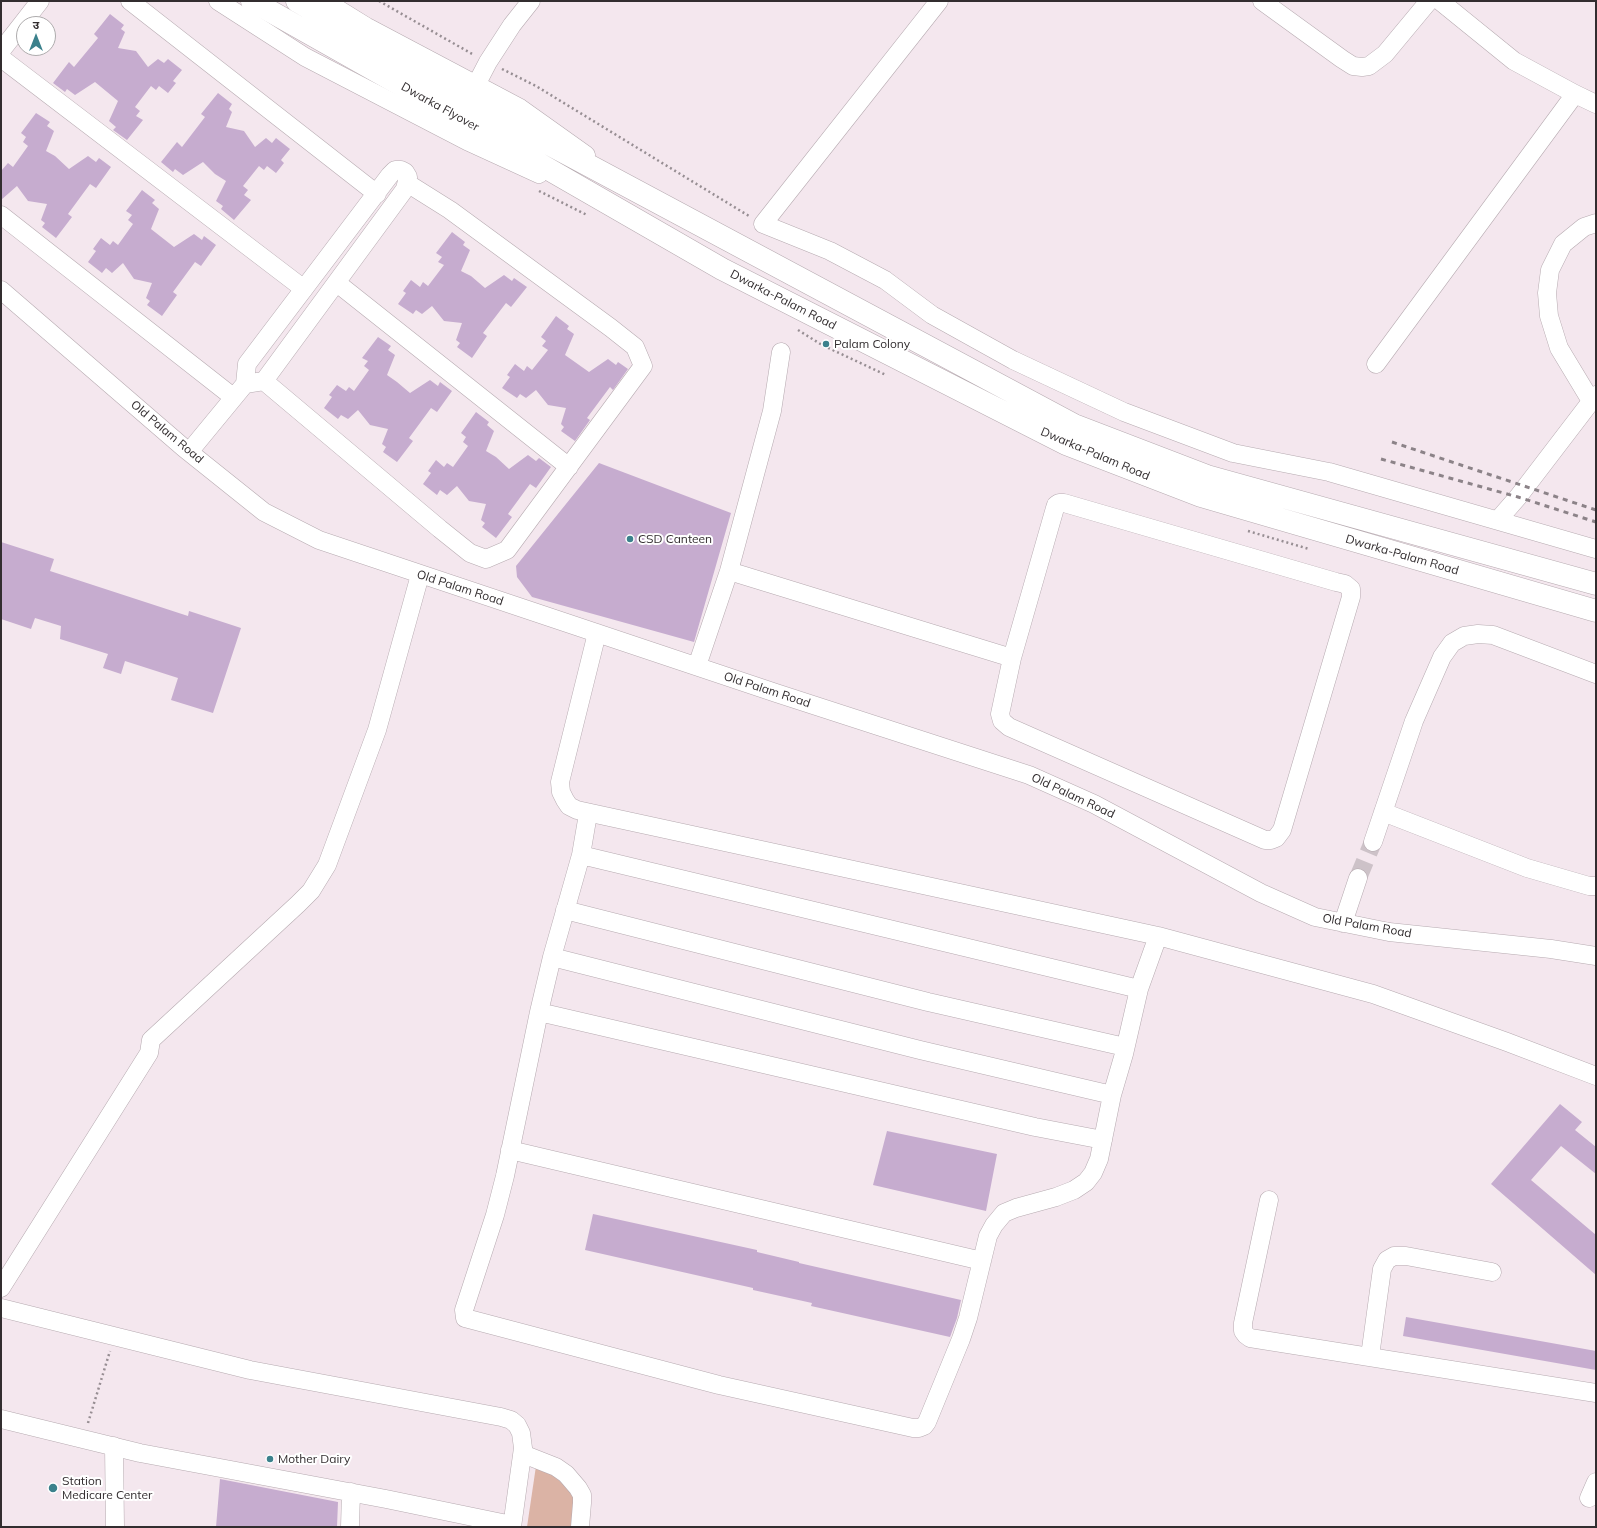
<!DOCTYPE html>
<html>
<head>
<meta charset="utf-8">
<style>
	body { margin:0 }
	#map { position:relative; width:1597px; height:1528px; overflow:hidden; background:#f4e7ee; font-family:Mulish,"Noto Sans Devanagari",sans-serif }
	canvas { display:block }
	.frame { position:absolute; inset:0; border:2px solid #322d2f; pointer-events:none }
	.north { position:absolute; left:16px; top:16px; width:40px; height:40px; box-sizing:border-box; background:#fff; border:1px solid #adabac; border-radius:50%; rotate:0deg; font-size:11px; font-weight:700; line-height:16px; text-align:center; color:#322d2f }
	.north::after { content:''; display:block; margin:auto; width:14px; height:18px; background:#3b818c; clip-path:polygon(50% 0,100% 100%,50% 72%,0 100%) }
</style>
</head>
<body>
<div id="map">
<canvas width="1597" height="1528"></canvas>
<div class="frame"></div>
<div class="north">उ</div>
</div>
<script>
const ctx = document.querySelector('canvas').getContext('2d');
ctx.lineJoin = 'round';
function paint(path, color) {
  ctx.fillStyle = color;
  ctx.fill(path, 'evenodd');
}
function toPath(rows) {
  const path = new Path2D();
  for (const r of rows) {
    path.moveTo(r[0], r[1]);
    for (let i = 2; i < r.length; i += 2) path.lineTo(r[i], r[i + 1]);
  }
  return path;
}
function trace(path, color, width, dash) {
  ctx.strokeStyle = color;
  ctx.lineWidth = width;
  ctx.lineCap = dash ? 'butt' : 'round';
  ctx.setLineDash(dash || []);
  ctx.stroke(path);
}
function drawText(font, color, halo, rows, align = 'center') {
  ctx.font = font + ' Mulish,sans-serif';
  ctx.lineWidth = 4;
  ctx.setLineDash([]);
  ctx.textBaseline = 'middle';
  ctx.strokeStyle = halo;
  ctx.fillStyle = color;
  for (const [text, x, y, turn = 0] of rows) {
    ctx.save();
    ctx.translate(x, y);
    ctx.rotate((+turn || 0) * Math.PI / 180);
    ctx.textAlign = isNaN(turn) ? turn : align;
    if (halo) ctx.strokeText(text, 0, 0);
    ctx.fillText(text, 0, 0);
    ctx.restore();
  }
}
paint(toPath([
	[536,1466,549,1471,578,1498,576,1527,527,1527]
]), '#dbb3a5');
paint(toPath([
	[110,14,124,25,121,29,125,32,118,48,136,51,148,67,158,59,164,63,168,59,182,70,173,81,176,83,168,93,159,86,156,90,151,86,135,107,140,111,136,116,143,120,127,140,113,130,116,127,109,121,118,101,95,82,75,95,67,89,65,92,53,83,69,62,74,67,98,38,94,34],
	[218,93,232,104,229,109,232,112,226,127,244,131,255,147,266,138,272,143,276,138,290,149,281,160,284,163,276,173,267,166,264,170,259,166,243,186,248,190,244,195,251,200,234,220,221,209,223,206,216,201,226,181,215,174,203,162,183,175,175,169,173,172,161,162,177,142,182,147,205,117,201,114],
	[36,113,50,122,47,126,54,131,46,151,55,156,69,169,88,156,96,162,99,158,111,167,96,188,90,184,68,214,72,217,56,238,42,227,45,223,41,220,47,204,28,201,17,186,1,200,1,171,8,163,13,167,28,146,23,142,26,137,21,133],
	[142,190,155,200,152,203,159,209,151,229,174,247,194,234,202,240,204,236,216,245,201,266,195,262,173,292,177,295,162,316,147,305,150,301,146,298,152,283,134,279,123,263,112,273,106,268,102,273,88,262,96,251,93,249,101,238,110,245,113,241,118,245,133,224,128,220,132,215,126,211],
	[452,232,465,242,463,245,470,250,461,271,471,276,485,288,504,275,512,281,514,278,527,287,511,307,506,303,483,333,487,336,472,358,457,347,460,343,456,340,462,323,444,321,432,306,422,314,416,310,413,314,398,304,406,293,403,291,411,280,420,287,423,282,428,286,444,265,438,262,442,257,436,253],
	[556,316,569,326,567,329,574,334,565,355,589,372,608,359,616,365,618,362,628,369,613,390,610,387,587,418,590,420,575,441,561,431,564,427,561,424,566,408,548,405,536,390,526,398,520,394,517,398,502,388,510,377,507,375,515,364,524,371,527,366,532,370,548,350,542,346,546,341,541,337],
	[378,337,391,346,388,350,395,355,387,375,397,382,410,393,430,380,438,386,440,382,452,391,437,412,431,408,409,438,413,441,397,462,383,452,386,447,382,444,388,429,370,425,358,410,348,419,341,415,338,419,324,408,332,397,329,395,337,385,346,391,349,387,354,391,369,370,364,366,368,361,362,358],
	[476,412,489,422,487,425,494,431,486,451,496,457,509,469,528,455,536,461,539,458,551,467,536,488,530,484,508,514,512,517,496,538,482,527,485,523,481,520,486,504,469,501,457,486,447,495,440,490,437,495,423,484,431,473,428,471,436,460,444,467,447,463,453,467,468,446,463,442,466,437,461,433],
	[599,463,731,513,694,642,532,597,517,577,516,566],
	[1,542,54,559,50,571,188,616,189,611,241,628,213,713,171,700,178,678,125,661,121,674,103,668,108,654,60,639,61,626,35,618,31,629,1,619],
	[1560,1104,1582,1122,1575,1130,1596,1147,1596,1174,1561,1146,1531,1180,1596,1235,1596,1275,1491,1184],
	[887,1131,997,1154,986,1211,873,1185],
	[593,1214,757,1250,757,1252,799,1262,799,1263,961,1300,957,1318,950,1337,811,1306,812,1303,753,1290,753,1288,585,1250],
	[1406,1317,1596,1351,1596,1370,1403,1336],
	[220,1479,338,1502,337,1527,216,1527]
]), '#c6accf');
trace(toPath([
	[1358,878,1373,842]
]), '#cdc2c8', 18, [18, 9]);
const minor = toPath([
	[130,1,377,194],
	[218,1,305,57,467,141,539,174],
	[325,1,367,27,520,108,586,155],
	[939,1,763,224,830,251,885,280,932,315,1013,360,1124,412,1233,453,1329,472,1596,549],
	[1262,1,1342,59,1353,66,1362,67,1369,66,1385,54,1429,1],
	[1440,1,1514,61,1575,94,1596,104],
	[1,51,40,1],
	[1,58,304,289],
	[476,85,488,62,512,25,531,1],
	[1,215,233,397],
	[337,283,569,467],
	[1,290,184,448,264,512,319,540,776,693,1029,775,1094,804,1261,893,1315,917,1389,932,1551,949,1596,956],
	[1376,364,1575,94],
	[264,381,440,529,470,553,486,559,507,550,643,366,635,347,611,328,450,210,407,183],
	[1591,401,1559,348,1549,316,1547,293,1550,270,1563,244,1584,227,1596,223],
	[189,452,245,384,247,364,390,175,395,170,401,170,405,172,408,177,405,189,264,381,245,384],
	[1498,520,1518,497,1596,395],
	[729,571,1012,658,1055,508,1056,505,1059,503,1064,503,1336,582,1345,584,1351,589,1351,597,1282,830,1276,838,1271,840,1265,840,1009,727,1002,721,1000,714,1012,658],
	[697,666,729,571,772,411,781,352],
	[1383,812,1527,868,1589,886,1596,886],
	[588,814,581,855,552,957,539,1012,1035,1127,1103,1140],
	[1373,842,1414,721,1442,657,1452,643,1464,636,1478,634,1493,635,1596,674],
	[581,855,1139,989],
	[565,910,928,1002,1125,1047],
	[1343,923,1358,878],
	[1158,936,1373,994,1507,1042,1596,1076],
	[552,957,920,1050,1112,1095],
	[539,1012,505,1176,495,1215,464,1310,465,1318,719,1385,913,1428,919,1428,924,1426,927,1422,961,1339,968,1318,988,1236,994,1225,1004,1213,1016,1208,1056,1197,1074,1190,1086,1182,1093,1173,1099,1159,1112,1095,1124,1054,1139,989,1158,936,577,810,569,806,565,800,561,792,560,782,597,633],
	[510,1150,982,1261],
	[1269,1200,1243,1323,1243,1331,1246,1335,1250,1338,1596,1393],
	[1,1288,149,1053,151,1040,298,904,311,891,327,865,377,730,420,575],
	[1,1308,250,1370,501,1417,511,1420,517,1425,521,1433,523,1448,512,1527],
	[1370,1356,1382,1269,1387,1260,1394,1256,1406,1256,1492,1272],
	[1,1419,140,1453,386,1499,512,1525],
	[114,1446,115,1527],
	[523,1454,556,1467,566,1474,578,1488,582,1495,582,1503,580,1527],
	[1589,1498,1596,1482],
	[350,1527,351,1492]
]);
const major = toPath([
	[252,1,477,128,722,269,1066,444,1201,496,1596,611],
	[297,1,489,112,1074,425,1207,476,1596,584]
]);
trace(minor, '#b6aab0', 19);
trace(major, '#b6aab0', 23);
trace(toPath([
	[379,1,474,55],
	[502,69,536,86,749,216],
	[539,191,587,215],
	[798,330,822,345,886,375],
	[1248,531,1309,549],
	[88,1423,110,1351]
]), '#978e93', 2.5, [2, 3]);
trace(minor, '#fff', 18);
trace(major, '#fff', 22);
trace(toPath([
	[1392,442,1596,510],
	[1381,459,1518,497,1596,522]
]), '#8c8388', 3, [5, 5]);
for (const [x, y, r, color] of [
	[826,344,4,"#3b818c"],
	[630,539,4,"#3b818c"],
	[270,1459,4,"#3b818c"],
	[53,1488,5,"#3b818c"]
]) {
  const dot = new Path2D();
  dot.arc(x, y, r, 0, 2 * Math.PI);
  ctx.fillStyle = color;
  ctx.fill(dot);
  trace(dot, '#fff', 1.5);
}
drawText('12px', '#322d2f', '#fff', [
	["Dwarka Flyover",440,107,29],
	["Dwarka-Palam Road",783,300,27],
	["Old Palam Road",167,432,40],
	["Dwarka-Palam Road",1095,454,23],
	["Dwarka-Palam Road",1402,555,16],
	["Old Palam Road",460,588,18],
	["Old Palam Road",767,690,18],
	["Old Palam Road",1073,796,25],
	["Old Palam Road",1367,926,10]
]);
drawText('12px', '#322d2f', '#fff', [
	["Palam Colony",834,344],
	["CSD Canteen",638,539],
	["Mother Dairy",278,1459],
	["Station",62,1481],
	["Medicare Center",62,1495]
], 'left');
</script>
</body>
</html>
